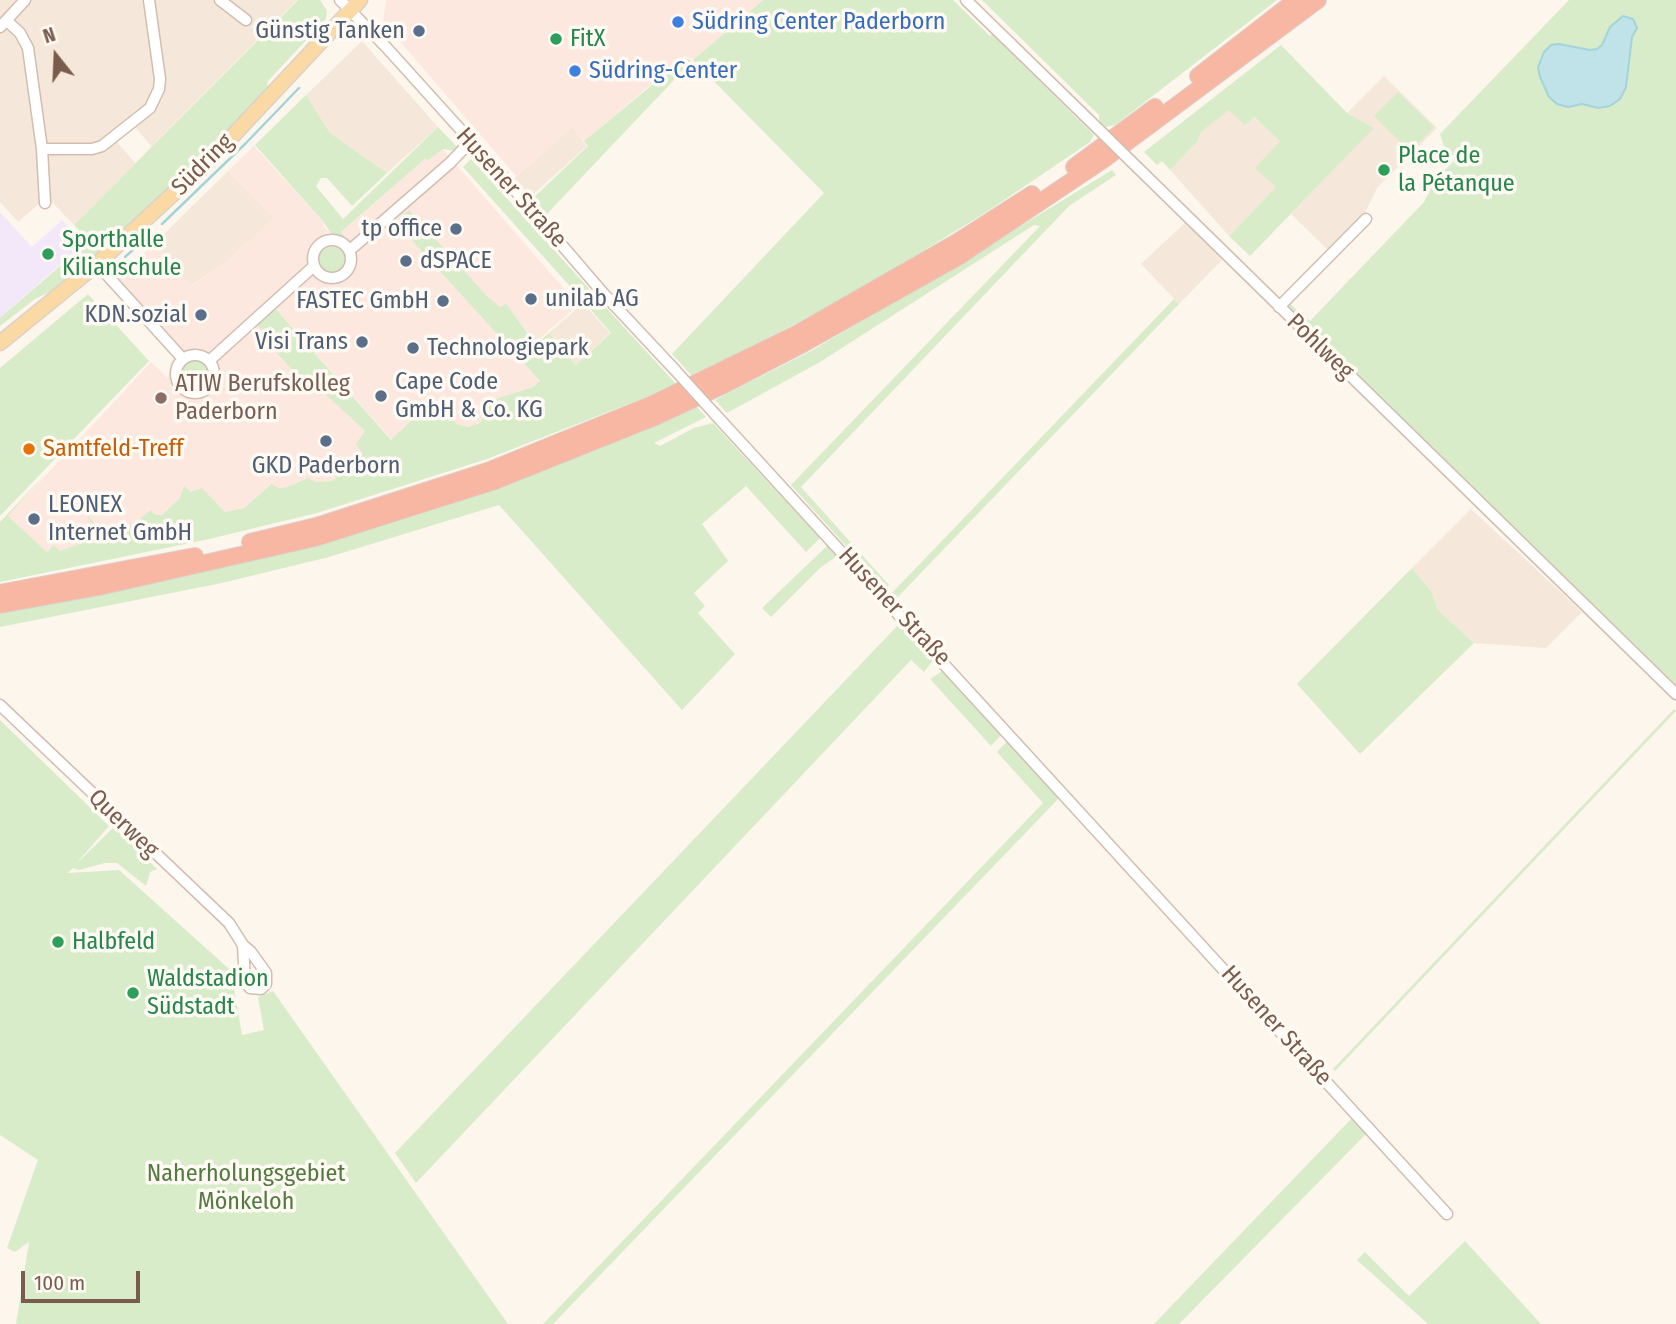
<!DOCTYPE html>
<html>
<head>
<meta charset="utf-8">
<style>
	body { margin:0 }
	#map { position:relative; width:1676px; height:1324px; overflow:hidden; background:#fdf6ec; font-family:"Fira Sans Condensed",sans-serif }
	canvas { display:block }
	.north { position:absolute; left:21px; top:21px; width:70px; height:70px; -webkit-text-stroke:5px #fffaf3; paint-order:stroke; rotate:342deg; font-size:19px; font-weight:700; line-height:28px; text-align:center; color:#7a5c4d }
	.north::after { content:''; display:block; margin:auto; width:24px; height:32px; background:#7a5c4d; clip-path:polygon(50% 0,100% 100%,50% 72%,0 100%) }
	.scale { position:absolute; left:21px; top:1271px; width:119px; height:32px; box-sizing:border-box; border:4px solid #7a5c4d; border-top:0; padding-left:9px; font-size:21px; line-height:24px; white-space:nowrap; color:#7a5c4d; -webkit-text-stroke:5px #fffaf3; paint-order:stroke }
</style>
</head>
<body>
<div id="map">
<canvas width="1676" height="1324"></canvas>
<div class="north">N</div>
<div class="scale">100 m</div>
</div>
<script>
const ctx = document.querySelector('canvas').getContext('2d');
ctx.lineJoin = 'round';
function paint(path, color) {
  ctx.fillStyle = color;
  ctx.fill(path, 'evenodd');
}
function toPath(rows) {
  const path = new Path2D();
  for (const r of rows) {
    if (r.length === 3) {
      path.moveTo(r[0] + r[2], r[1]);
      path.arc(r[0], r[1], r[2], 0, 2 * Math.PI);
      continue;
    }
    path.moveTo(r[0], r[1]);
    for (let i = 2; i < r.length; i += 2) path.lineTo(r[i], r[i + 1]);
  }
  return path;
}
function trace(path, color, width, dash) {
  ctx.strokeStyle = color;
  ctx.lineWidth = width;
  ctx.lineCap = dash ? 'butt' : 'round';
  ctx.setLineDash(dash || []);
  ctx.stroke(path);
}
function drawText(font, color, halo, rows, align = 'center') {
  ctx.font = font + ' "Fira Sans Condensed",sans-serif';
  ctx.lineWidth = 7;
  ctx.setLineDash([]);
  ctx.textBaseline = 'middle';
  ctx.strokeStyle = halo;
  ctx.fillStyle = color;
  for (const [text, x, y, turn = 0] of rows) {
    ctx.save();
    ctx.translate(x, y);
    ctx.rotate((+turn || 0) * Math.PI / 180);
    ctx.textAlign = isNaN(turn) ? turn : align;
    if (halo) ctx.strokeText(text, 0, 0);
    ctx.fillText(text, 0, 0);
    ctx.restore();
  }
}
paint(toPath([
	[0,0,297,0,74,225,47,197,18,222,0,202],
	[135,127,152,147,135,163,117,142],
	[362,41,438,127,387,173,330,133,306,95],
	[1384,76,1437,128,1377,188,1362,219,1329,251,1291,214,1373,128,1347,113],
	[1229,109,1253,117,1281,141,1276,187,1229,236,1170,170,1197,142,1201,132],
	[572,127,587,146,528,199,511,181],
	[228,171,274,218,224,264,190,286,155,243],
	[1186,222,1222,260,1179,304,1141,264],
	[583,303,610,333,576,365,549,333],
	[1471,509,1582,612,1546,648,1474,643,1438,610,1431,591,1412,568]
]), '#f5e8da');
paint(toPath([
	[386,0,763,0,693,60,685,56,584,141,572,128,516,176,383,22],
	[254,146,322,220,325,228,337,236,440,146,578,305,536,342,506,305,500,307,398,220,414,243,540,381,533,387,492,400,480,423,468,427,457,424,447,413,427,420,415,418,392,440,274,307,266,334,267,343,300,378,303,376,324,392,365,431,363,454,331,481,315,482,308,478,287,487,279,488,270,484,244,508,225,512,202,488,180,498,162,515,154,514,150,511,128,527,103,536,104,534,89,518,95,538,60,551,47,552,8,516,151,362,168,378,171,361,183,350,176,346,118,278,155,243,191,286,224,264,273,218,228,171],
	[195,361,202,363,208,373,208,377,200,386,196,387,185,382,182,375,184,367]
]), '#fde8e0');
paint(toPath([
	[0,212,32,247,62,220,84,243,0,318]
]), '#f3e8fa');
paint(toPath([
	[298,0,320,0,327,11,326,19,268,81,267,90,206,154,96,257,58,288,35,299,0,326,0,318,89,241,74,225],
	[763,0,953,0,990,36,992,34,1094,135,1090,142,988,211,884,275,799,322,692,376,672,354,824,193,693,60],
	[982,0,1277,0,1115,125,1106,127,1099,121,1099,115],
	[1569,0,1676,0,1676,687,1289,310,1289,303,1310,321,1424,202,1436,179,1456,159,1444,146,1440,134],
	[1281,45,1347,113,1374,128,1250,256,1229,236,1276,187,1255,168,1280,141,1254,117,1245,125,1229,110,1201,132,1197,142,1170,170,1162,161,1157,165,1144,152],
	[685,58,692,61,544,217,530,201,588,146,584,141],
	[1398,92,1434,127,1410,152,1374,116],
	[306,95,330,133,387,173,352,206,327,178,321,178,316,186,343,219,438,127,457,147,454,151,443,149,428,160,425,159,341,232,346,239,333,236,322,220,255,145],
	[471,159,593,293,584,302,463,167],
	[1112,170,1116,175,1069,206,801,487,889,585,885,589,791,485,1040,226,1034,225,820,362,727,413,715,400,811,351,962,262],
	[409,210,486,295,500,307,506,304,536,344,549,333,576,365,611,333,591,310,601,302,677,385,487,459,317,513,205,540,0,582,0,522,48,471,8,516,47,552,54,545,60,551,95,538,88,516,94,512,89,517,105,535,128,527,151,510,154,514,162,515,180,498,184,486,191,492,202,488,225,512,244,508,271,484,279,488,287,487,308,478,316,482,332,481,363,454,356,444,365,431,324,393,319,396,303,376,300,378,267,343,266,334,256,323,274,307,391,440,414,418,427,420,447,413,457,424,468,427,480,423,492,400,533,387,540,381,414,243,398,220],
	[332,260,13],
	[88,294,149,361,0,516,0,368],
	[1174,299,1179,304,895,600,890,595],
	[195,374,13],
	[695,405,706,417,654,443,660,446,694,428,713,423,820,538,806,552,746,486,702,524,728,561,694,593,705,606,698,613,735,654,682,710,499,505,329,557,222,583,0,627,0,614,212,570,317,543],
	[828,545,837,556,820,568,771,617,762,608],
	[1412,568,1431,591,1438,610,1474,643,1360,754,1297,684],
	[900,623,934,659,924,672,911,660,416,1183,395,1153],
	[944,670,1003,733,991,746,930,679],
	[1674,709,1676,711,1335,1071,1333,1069],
	[0,720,109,826,76,864,114,827,157,869,150,872,146,886,117,863,105,863,79,870,73,868,68,873,119,870,228,968,232,977,242,1035,264,1030,258,997,273,991,508,1324,16,1324,29,1242,15,1252,7,1248,38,1160,0,1135],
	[1009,739,1061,796,553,1324,543,1324,1043,803,997,752],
	[1352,1118,1366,1134,1179,1324,1154,1324],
	[1465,1241,1541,1324,1428,1324,1357,1260,1365,1252,1409,1296]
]), '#d8ecc9');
const water = toPath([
	[1623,16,1633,19,1637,28,1632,37,1626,87,1620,99,1610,106,1598,108,1582,104,1568,107,1557,104,1549,97,1540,77,1538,67,1544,52,1551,45,1559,44,1590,50,1597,49,1602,45,1610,27,1623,16]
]);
paint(water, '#bfe3e8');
trace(water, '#a5d3da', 2);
trace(toPath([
	[162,224,246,143,299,88],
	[125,257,152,233]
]), '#a5d3da', 2.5);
const minor = toPath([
	[220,0,246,20],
	[340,0,386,47,506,180,603,293,675,370],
	[966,0,1089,120],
	[7,21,20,33,28,48,42,149,45,203],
	[0,27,25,0],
	[42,149,92,149,102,146,150,108,159,89,160,79,149,0],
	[1138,168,1676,694],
	[332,259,19],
	[350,250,450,163,470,142],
	[97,264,183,359],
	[1279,307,1366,219],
	[195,374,19],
	[209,361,314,266],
	[714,413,1447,1214],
	[0,705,229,923,243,945,251,952,266,973,266,984,261,989,250,988,245,982,243,945]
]);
const major = toPath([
	[0,343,97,264,211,159,360,0]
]);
const highway = toPath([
	[1198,76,1296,0],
	[1074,167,1155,107],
	[250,542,316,526,490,470,655,403,798,333,957,242,1032,194],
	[0,593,195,556],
	[0,605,99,587,315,538,495,481,655,417,726,384,803,344,958,257,1103,160,1318,0]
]);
trace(minor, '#d1beb0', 13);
trace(major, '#dad1cd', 17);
trace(highway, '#dad1cd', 18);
trace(minor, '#fff', 10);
trace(major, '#fbd9a5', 14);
trace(highway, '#f7b7a3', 16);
const minorBridge = toPath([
	[1089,120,1138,168],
	[675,370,714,413]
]);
trace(minorBridge, '#d1beb0', 13, []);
trace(minorBridge, '#fff', 10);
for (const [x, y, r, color] of [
	[678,22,7,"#3f7fe0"],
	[419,31,7,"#5c6f8a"],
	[556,39,7,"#2e9e5b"],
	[575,71,7,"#3f7fe0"],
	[1384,170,7,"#2e9e5b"],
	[456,229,7,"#5c6f8a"],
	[48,254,7,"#2e9e5b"],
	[406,261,7,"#5c6f8a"],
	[531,299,7,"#5c6f8a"],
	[443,301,7,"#5c6f8a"],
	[201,315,7,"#5c6f8a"],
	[362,342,7,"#5c6f8a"],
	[413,348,7,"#5c6f8a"],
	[381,396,7,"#5c6f8a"],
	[161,398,7,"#8d6e63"],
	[326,441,7,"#5c6f8a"],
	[29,449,7,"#e8710a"],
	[34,519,7,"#5c6f8a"],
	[58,942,7,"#2e9e5b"],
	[133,993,7,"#2e9e5b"]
]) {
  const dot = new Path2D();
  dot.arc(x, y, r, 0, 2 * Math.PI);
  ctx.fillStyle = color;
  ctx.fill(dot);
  trace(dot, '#fffaf3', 2.5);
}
drawText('24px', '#366cbe', '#fffaf3', [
	["Südring Center Paderborn",692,22],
	["Südring-Center",589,71]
], 'left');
drawText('24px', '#4e5e75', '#fffaf3', [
	["Günstig Tanken",405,31],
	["tp office",442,229],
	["dSPACE",420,261,"left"],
	["unilab AG",545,299,"left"],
	["FASTEC GmbH",429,301],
	["KDN.sozial",187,315],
	["Visi Trans",348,342],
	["Technologiepark",427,348,"left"],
	["Cape Code",395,382,"left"],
	["GmbH & Co. KG",395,410,"left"],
	["GKD Paderborn",326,466,"center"],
	["LEONEX",48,505,"left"],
	["Internet GmbH",48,533,"left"]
], 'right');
drawText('24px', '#27864d', '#fffaf3', [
	["FitX",570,39],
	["Place de",1398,156],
	["la Pétanque",1398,184],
	["Sporthalle",62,240],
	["Kilianschule",62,268],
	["Halbfeld",72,942],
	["Waldstadion",147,979],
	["Südstadt",147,1007]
], 'left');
drawText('24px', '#7a5c4d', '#fffaf3', [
	["Südring",203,165,-45],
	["Husener Straße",511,188,48],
	["Pohlweg",1320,347,44],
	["Husener Straße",894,607,47],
	["Querweg",123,824,44],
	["Husener Straße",1276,1026,48]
]);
drawText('24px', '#785e54', '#fffaf3', [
	["ATIW Berufskolleg",175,384],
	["Paderborn",175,412]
], 'left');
drawText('24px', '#c56008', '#fffaf3', [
	["Samtfeld-Treff",43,449]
], 'left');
drawText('24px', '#537a41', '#fffaf3', [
	["Naherholungsgebiet",246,1174],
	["Mönkeloh",246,1202]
]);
</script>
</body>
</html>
